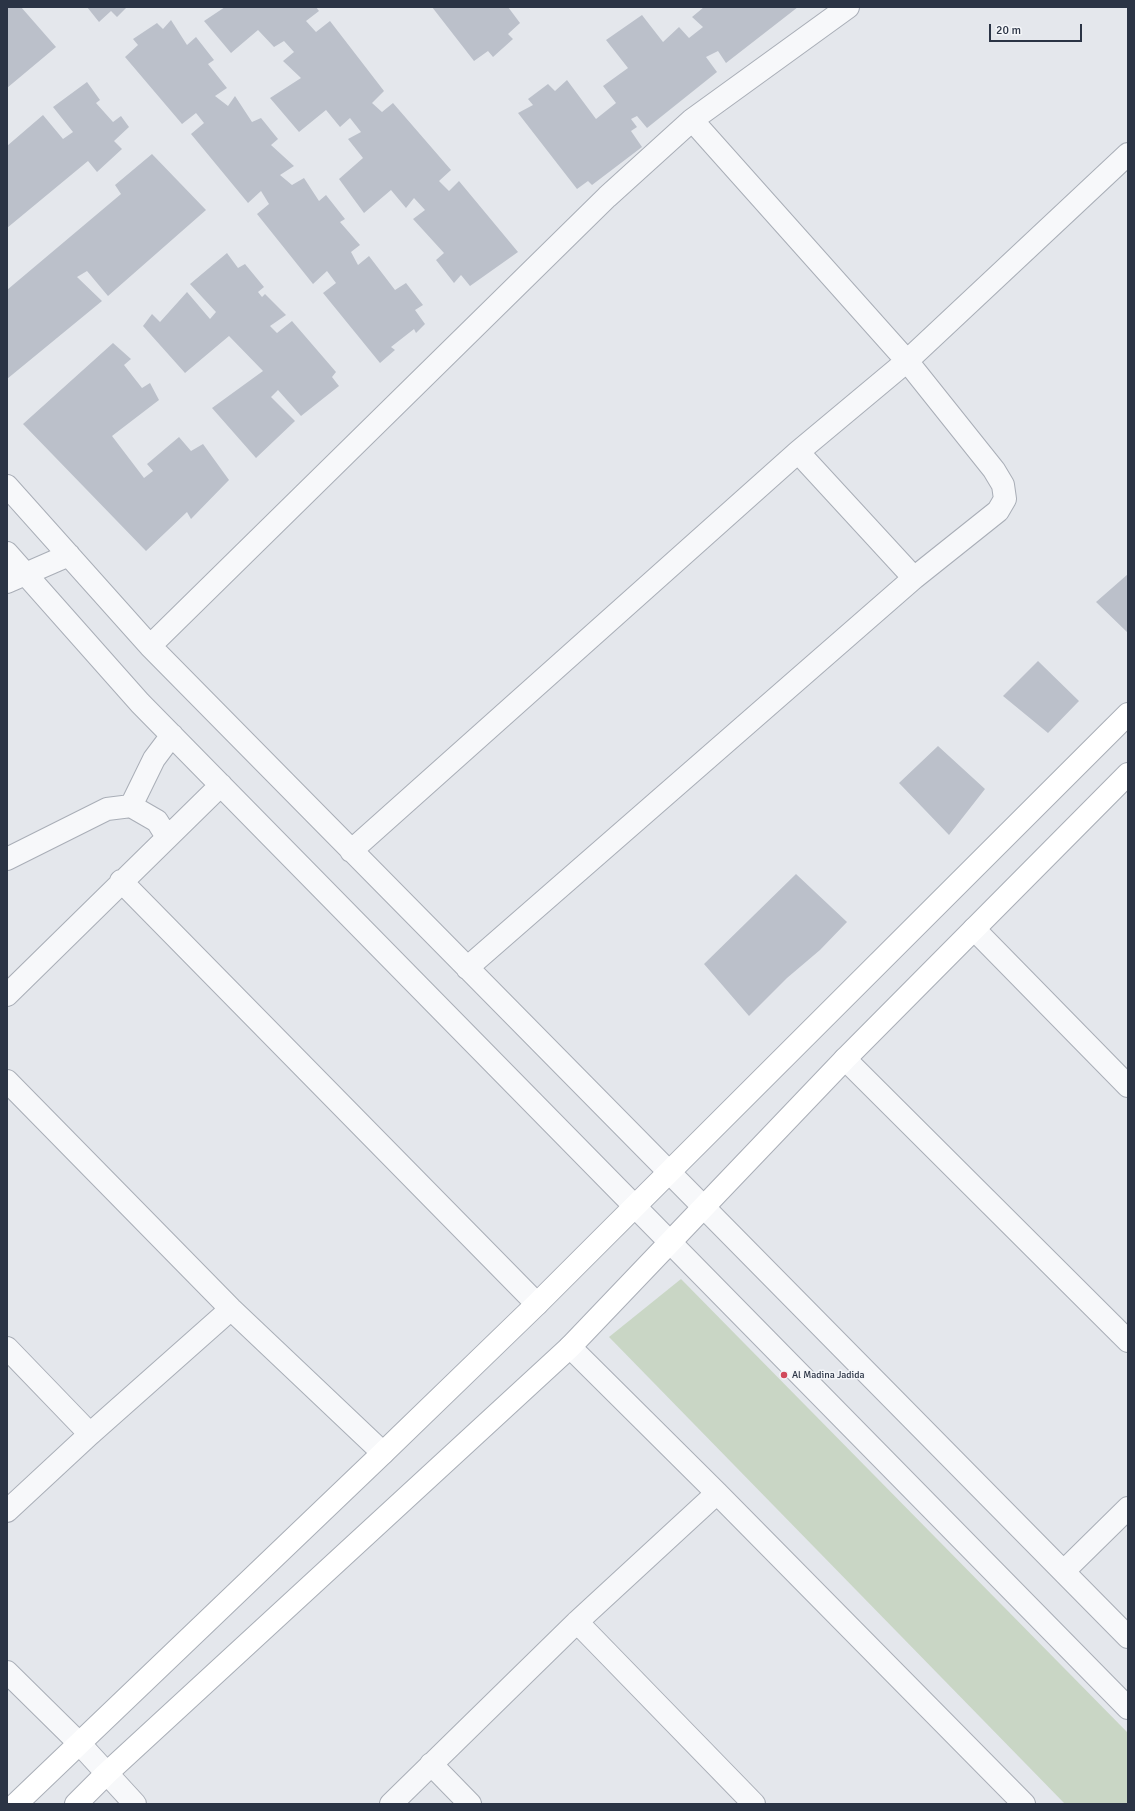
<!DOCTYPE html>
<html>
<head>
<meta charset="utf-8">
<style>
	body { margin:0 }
	#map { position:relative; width:1135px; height:1811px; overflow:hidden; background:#e4e7ec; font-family:Signika,sans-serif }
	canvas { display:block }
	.frame { position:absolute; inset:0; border:8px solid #2b3445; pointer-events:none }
	.scale { position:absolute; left:989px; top:24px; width:93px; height:18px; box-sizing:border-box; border:2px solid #2b3445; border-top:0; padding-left:5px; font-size:12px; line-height:14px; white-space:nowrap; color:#2b3445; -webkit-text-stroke:3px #f4f6f9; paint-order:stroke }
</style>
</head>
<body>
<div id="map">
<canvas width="1135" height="1811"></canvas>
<div class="frame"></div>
<div class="scale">20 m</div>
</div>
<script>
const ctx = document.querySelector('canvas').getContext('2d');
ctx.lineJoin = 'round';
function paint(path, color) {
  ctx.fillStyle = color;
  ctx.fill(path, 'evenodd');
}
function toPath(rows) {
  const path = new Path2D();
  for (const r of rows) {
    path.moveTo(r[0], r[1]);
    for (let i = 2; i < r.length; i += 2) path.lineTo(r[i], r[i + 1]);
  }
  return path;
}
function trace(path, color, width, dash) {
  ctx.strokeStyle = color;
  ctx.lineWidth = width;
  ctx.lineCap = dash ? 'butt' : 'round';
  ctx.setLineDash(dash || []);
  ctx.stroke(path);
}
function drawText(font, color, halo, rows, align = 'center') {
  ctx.font = font + ' Signika,sans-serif';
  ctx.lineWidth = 3;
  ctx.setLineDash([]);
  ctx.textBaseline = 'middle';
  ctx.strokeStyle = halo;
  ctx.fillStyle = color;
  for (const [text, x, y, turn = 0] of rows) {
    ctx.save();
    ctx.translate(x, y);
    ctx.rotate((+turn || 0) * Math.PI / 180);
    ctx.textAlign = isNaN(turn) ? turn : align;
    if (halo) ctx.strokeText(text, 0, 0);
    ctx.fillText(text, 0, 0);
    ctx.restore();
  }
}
paint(toPath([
	[681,1279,1128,1733,1128,1804,1065,1804,609,1337]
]), '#c9d6c5');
paint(toPath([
	[7,7,21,7,56,47,7,88],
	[87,7,127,7,117,17,111,11,99,22],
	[225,7,316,7,319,11,306,21,316,32,330,21,384,91,372,103,382,112,393,103,451,170,439,181,449,191,459,181,518,252,470,286,461,275,454,283,436,260,444,253,413,219,425,210,414,198,406,208,391,190,364,213,339,179,363,158,348,139,361,132,350,118,340,127,326,110,299,132,270,98,301,78,283,61,294,52,284,41,274,47,258,30,231,53,204,21],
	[432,7,508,7,520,23,508,34,513,39,493,57,488,51,474,61],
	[704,7,798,7,726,63,718,51,706,57,717,72,647,128,637,116,631,119,637,127,631,131,642,147,592,185,588,181,577,189,518,113,533,105,528,99,548,84,555,91,567,80,596,119,616,103,603,86,628,68,606,40,642,15,663,42,679,27,689,38,703,27,692,17],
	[171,20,187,45,196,37,214,60,208,64,227,88,215,96,228,106,235,96,252,122,261,118,278,139,271,145,294,166,280,175,292,185,304,178,319,201,326,195,345,219,340,222,360,245,351,252,358,265,369,256,395,290,406,283,423,305,415,310,425,324,416,333,414,329,391,347,395,350,380,363,323,293,336,283,327,271,313,284,257,214,269,204,261,191,248,203,191,134,204,123,196,113,182,124,125,57,138,45,133,39,157,23,163,29],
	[87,82,100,100,96,103,113,122,121,116,129,127,114,141,122,149,97,172,88,161,7,228,7,146,43,115,63,139,73,132,53,107],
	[152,154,206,210,108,296,87,271,77,277,102,301,7,379,7,290,121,194,115,185],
	[227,253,238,268,245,264,264,287,258,292,262,297,265,294,286,315,270,326,277,333,292,321,336,372,332,377,339,386,301,416,278,390,271,397,295,421,256,458,212,408,263,371,229,336,185,373,143,326,152,314,160,322,187,292,210,319,216,312,190,284],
	[113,343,131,359,124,365,142,388,150,383,159,400,112,436,144,478,153,471,147,464,179,437,191,451,203,444,229,480,191,519,187,512,146,551,23,424],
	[1128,574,1128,633,1096,602],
	[1038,661,1079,701,1048,733,1003,696],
	[938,746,985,789,949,835,899,783],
	[796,874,847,922,820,950,787,978,749,1016,704,964]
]), '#bbc0ca');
const street = toPath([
	[798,452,914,578],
	[7,486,150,646,1128,1637],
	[7,553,140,703,1128,1708],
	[7,582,69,555],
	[150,646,607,197,692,120,848,7],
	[131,806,154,759,172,735],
	[351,851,798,452,907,361,1128,154],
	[7,859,107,809,131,806,157,821,167,837],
	[121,881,537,1304],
	[974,929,1128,1086],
	[467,968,914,578,998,511,1005,499,1003,485,994,470,907,361,692,120],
	[7,995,221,785],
	[845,1059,1128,1341],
	[7,1081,231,1309,383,1453],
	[570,1347,717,1493,1024,1804],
	[7,1348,90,1434],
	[7,1511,90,1434,231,1309],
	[1064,1571,1128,1508],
	[577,1622,754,1804],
	[7,1672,79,1743,135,1804],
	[431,1764,470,1804],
	[391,1804,577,1622,717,1493]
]);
const secondary = toPath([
	[16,1804,383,1453,537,1304,1128,714],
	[76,1804,106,1774,570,1347,845,1059,1128,774]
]);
trace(street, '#a9aeb7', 24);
trace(secondary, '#a9aeb7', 24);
trace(street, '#f7f8fa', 22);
trace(secondary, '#fff', 22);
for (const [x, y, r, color] of [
	[784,1375,4,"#d1495b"]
]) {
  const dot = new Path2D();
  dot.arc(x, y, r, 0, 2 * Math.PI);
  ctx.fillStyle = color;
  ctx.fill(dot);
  trace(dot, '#f4f6f9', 1.5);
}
drawText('10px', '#2b3445', '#f4f6f9', [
	["Al Madina Jadida",792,1375]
], 'left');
</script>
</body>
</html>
